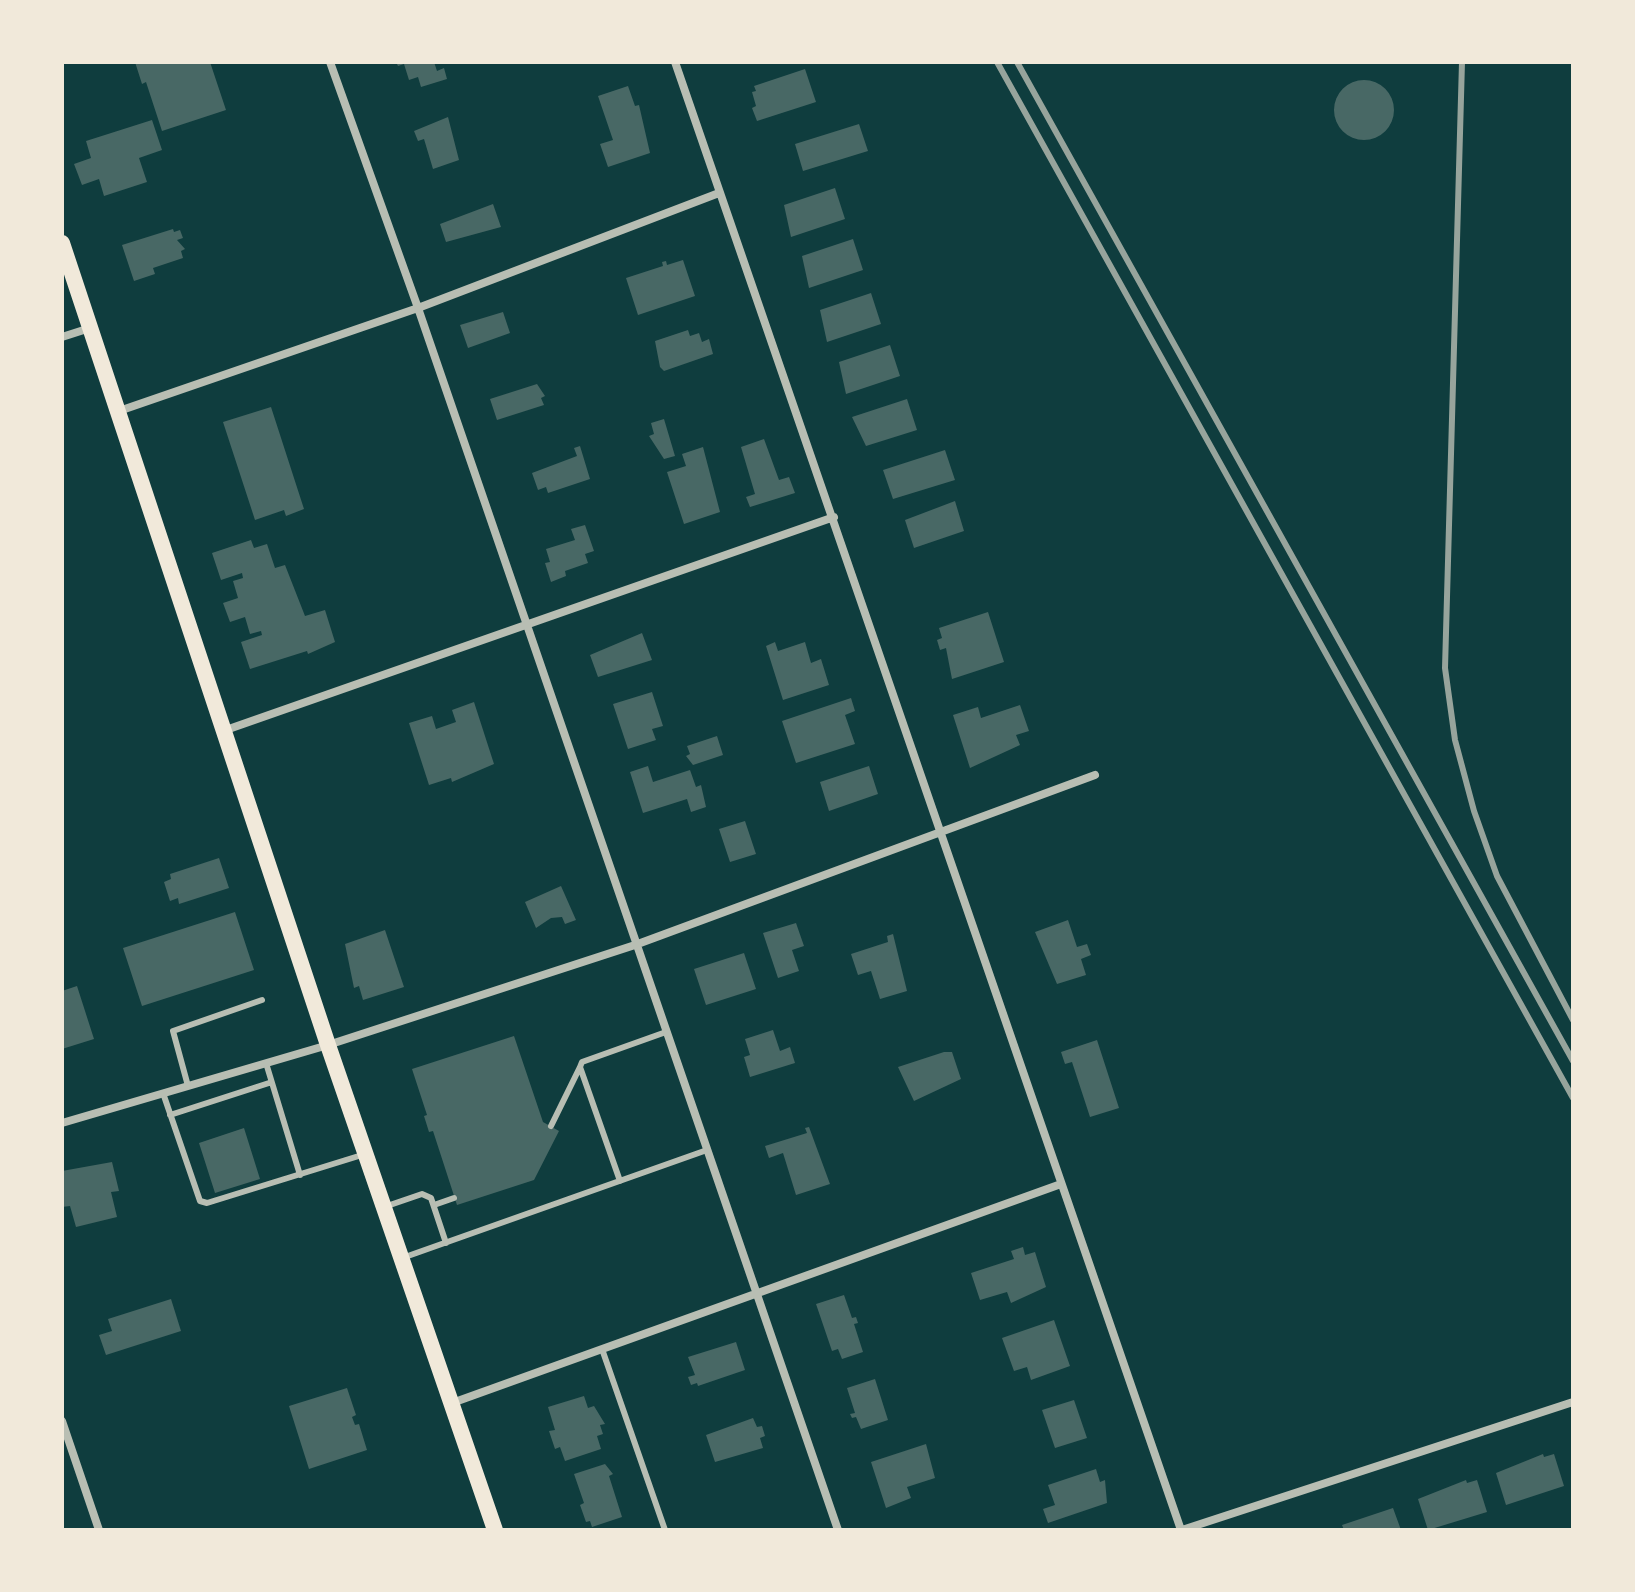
<!DOCTYPE html>
<html>
<head>
<meta charset="utf-8">
<style>
	body { margin:0 }
	#map { position:relative; width:1635px; height:1592px; overflow:hidden; background:#0f3d3e; font-family:"Noto Sans",sans-serif }
	canvas { display:block }
	.frame { position:absolute; inset:0; border:64px solid #f1e9da; pointer-events:none }
</style>
</head>
<body>
<div id="map">
<canvas width="1635" height="1592"></canvas>
<div class="frame"></div>
</div>
<script>
const ctx = document.querySelector('canvas').getContext('2d');
ctx.lineJoin = 'round';
function paint(path, color) {
  ctx.fillStyle = color;
  ctx.fill(path, 'evenodd');
}
function toPath(rows) {
  const path = new Path2D();
  for (const r of rows) {
    if (r.length === 3) {
      path.moveTo(r[0] + r[2], r[1]);
      path.arc(r[0], r[1], r[2], 0, 2 * Math.PI);
      continue;
    }
    path.moveTo(r[0], r[1]);
    for (let i = 2; i < r.length; i += 2) path.lineTo(r[i], r[i + 1]);
  }
  return path;
}
function trace(path, color, width, dash) {
  ctx.strokeStyle = color;
  ctx.lineWidth = width;
  ctx.lineCap = dash ? 'butt' : 'round';
  ctx.setLineDash(dash || []);
  ctx.stroke(path);
}
paint(toPath([
	[135,62,210,62,226,110,162,131,146,82,142,84],
	[396,62,434,62,437,71,444,68,447,79,421,87,418,77,409,80,404,64,398,66],
	[805,69,816,102,757,121,752,108,756,106,752,92,756,91,754,86],
	[1364,110,30],
	[628,86,635,106,639,105,650,153,608,167,600,144,613,140,598,96],
	[448,117,459,160,433,169,424,139,418,141,414,131],
	[152,120,162,150,139,158,147,182,104,196,99,179,82,185,74,164,91,158,86,141],
	[859,124,868,151,803,171,795,144],
	[835,188,845,219,791,237,784,205],
	[493,204,501,227,446,242,440,224],
	[173,229,174,232,180,230,183,238,177,240,185,249,181,251,183,258,153,268,155,274,134,281,122,245],
	[853,239,863,270,809,288,802,256],
	[683,260,695,296,638,315,626,278,663,266,662,262,666,261,667,265],
	[871,293,881,324,827,342,820,310],
	[503,312,510,333,468,348,460,325],
	[688,330,690,336,699,333,702,342,709,339,713,354,664,371,660,367,655,341],
	[890,345,900,376,846,394,839,362],
	[537,384,545,396,541,398,544,405,497,420,490,399],
	[907,399,917,430,866,446,852,417],
	[271,407,304,509,286,516,284,510,255,520,223,422],
	[664,419,675,456,664,459,649,436,654,434,651,423],
	[764,439,779,480,789,477,795,493,750,507,746,497,755,494,741,447],
	[580,446,590,479,548,493,546,487,538,490,532,473,577,456,574,448],
	[703,447,720,512,684,524,667,472,686,466,682,454],
	[945,450,955,480,893,499,883,470],
	[955,501,964,531,914,548,905,520],
	[585,525,594,551,585,554,588,563,565,571,566,576,551,582,545,563,550,562,546,549,575,540,571,529],
	[251,540,254,548,267,544,275,568,285,565,305,616,325,610,335,642,308,654,307,651,250,669,241,642,262,635,261,631,250,634,245,617,230,622,223,603,238,598,233,581,243,578,242,573,221,580,212,553],
	[988,612,1004,662,952,679,946,648,940,650,937,640,942,638,939,628],
	[642,633,652,660,598,677,590,655],
	[775,642,778,651,805,642,811,663,821,659,829,685,783,700,766,646],
	[652,692,663,726,652,729,656,740,628,749,613,704],
	[851,698,855,711,845,715,855,744,796,763,782,721],
	[474,702,494,764,452,782,451,778,429,785,409,723,432,716,436,729,456,722,452,710],
	[1020,705,1029,731,1016,735,1020,745,970,768,953,715,978,707,981,718],
	[717,736,723,755,693,765,686,756,690,754,687,746],
	[648,766,653,782,690,770,696,787,701,785,706,807,691,812,687,799,643,813,630,772],
	[869,766,878,794,829,811,820,782],
	[745,821,756,854,730,862,719,829],
	[219,858,229,888,179,904,178,898,170,901,164,882,171,879,170,874],
	[561,886,576,920,565,924,562,917,551,918,536,928,525,902],
	[235,912,254,970,142,1006,123,948],
	[1068,920,1077,947,1087,944,1091,955,1081,959,1086,975,1057,984,1035,932],
	[796,923,804,946,792,950,799,971,778,978,763,933],
	[385,930,404,987,363,1000,359,986,354,988,345,944],
	[893,934,907,991,880,999,871,971,858,975,851,954,888,942,887,936],
	[744,953,756,989,706,1005,694,969],
	[77,986,94,1039,62,1049,62,991],
	[773,1030,780,1051,790,1047,795,1063,750,1077,744,1057,750,1055,745,1039],
	[514,1036,543,1122,559,1131,534,1180,457,1205,433,1131,429,1132,424,1116,427,1115,412,1069],
	[1097,1040,1119,1108,1090,1117,1072,1062,1065,1064,1061,1052],
	[944,1052,952,1052,961,1079,914,1101,898,1067],
	[809,1127,830,1184,796,1195,783,1153,769,1158,765,1146,807,1133,805,1128],
	[244,1128,260,1179,215,1193,199,1143],
	[112,1162,119,1191,111,1192,117,1217,76,1227,70,1206,62,1207,62,1171],
	[1023,1247,1025,1255,1035,1252,1046,1287,1011,1303,1007,1292,980,1300,971,1273,1014,1259,1011,1251],
	[844,1295,852,1318,856,1317,858,1323,854,1324,863,1352,842,1359,838,1349,832,1351,816,1304],
	[171,1299,181,1331,106,1355,99,1335,112,1331,108,1319],
	[1054,1320,1070,1366,1031,1380,1027,1367,1014,1371,1002,1338],
	[736,1342,745,1370,698,1386,697,1383,691,1385,688,1377,695,1375,688,1357],
	[875,1379,888,1420,861,1429,856,1417,852,1418,850,1414,855,1413,847,1388],
	[347,1388,356,1415,352,1417,355,1425,359,1424,367,1450,309,1469,289,1406],
	[584,1396,588,1408,594,1406,605,1424,600,1425,603,1434,597,1436,601,1449,565,1461,560,1447,555,1449,549,1431,555,1430,548,1407],
	[1074,1400,1087,1438,1055,1448,1042,1410],
	[753,1418,757,1427,762,1426,765,1436,760,1438,763,1448,715,1462,706,1435],
	[926,1444,935,1478,907,1487,911,1498,886,1508,871,1462],
	[1543,1454,1544,1457,1554,1454,1564,1486,1506,1505,1496,1473],
	[605,1464,613,1474,609,1476,622,1517,592,1527,590,1521,586,1522,580,1505,584,1503,574,1474],
	[1096,1469,1100,1482,1105,1480,1107,1503,1048,1523,1043,1509,1055,1505,1048,1485],
	[1466,1480,1467,1483,1477,1480,1487,1512,1428,1530,1418,1499],
	[1393,1508,1401,1530,1344,1530,1342,1525]
]), '#486865');
trace(toPath([
	[266,1063,300,1175],
	[188,1086,173,1031,262,1000],
	[163,1093,200,1201,207,1203,362,1155],
	[170,1115,269,1083],
	[551,1126,580,1067],
	[620,1181,580,1067,582,1062,666,1032],
	[434,1205,454,1198],
	[387,1206,422,1194,431,1198,446,1243],
	[405,1257,707,1150],
	[602,1349,665,1530]
]), '#b8beb3', 6);
trace(toPath([
	[330,62,418,308,838,1530],
	[675,62,1181,1530],
	[62,337,90,328],
	[119,411,418,308,719,193],
	[223,731,834,517],
	[62,1123,328,1045,635,945,1095,775],
	[452,1403,1061,1184],
	[62,1421,99,1530],
	[1182,1530,1573,1402]
]), '#b8beb3', 8);
trace(toPath([
	[62,243,328,1045,495,1530]
]), '#f1e9da', 16);
trace(toPath([
	[997,62,1573,1098],
	[1017,62,1573,1061],
	[1462,62,1445,668,1455,740,1474,811,1497,876,1573,1020]
]), '#97a49c', 6);
</script>
</body>
</html>
